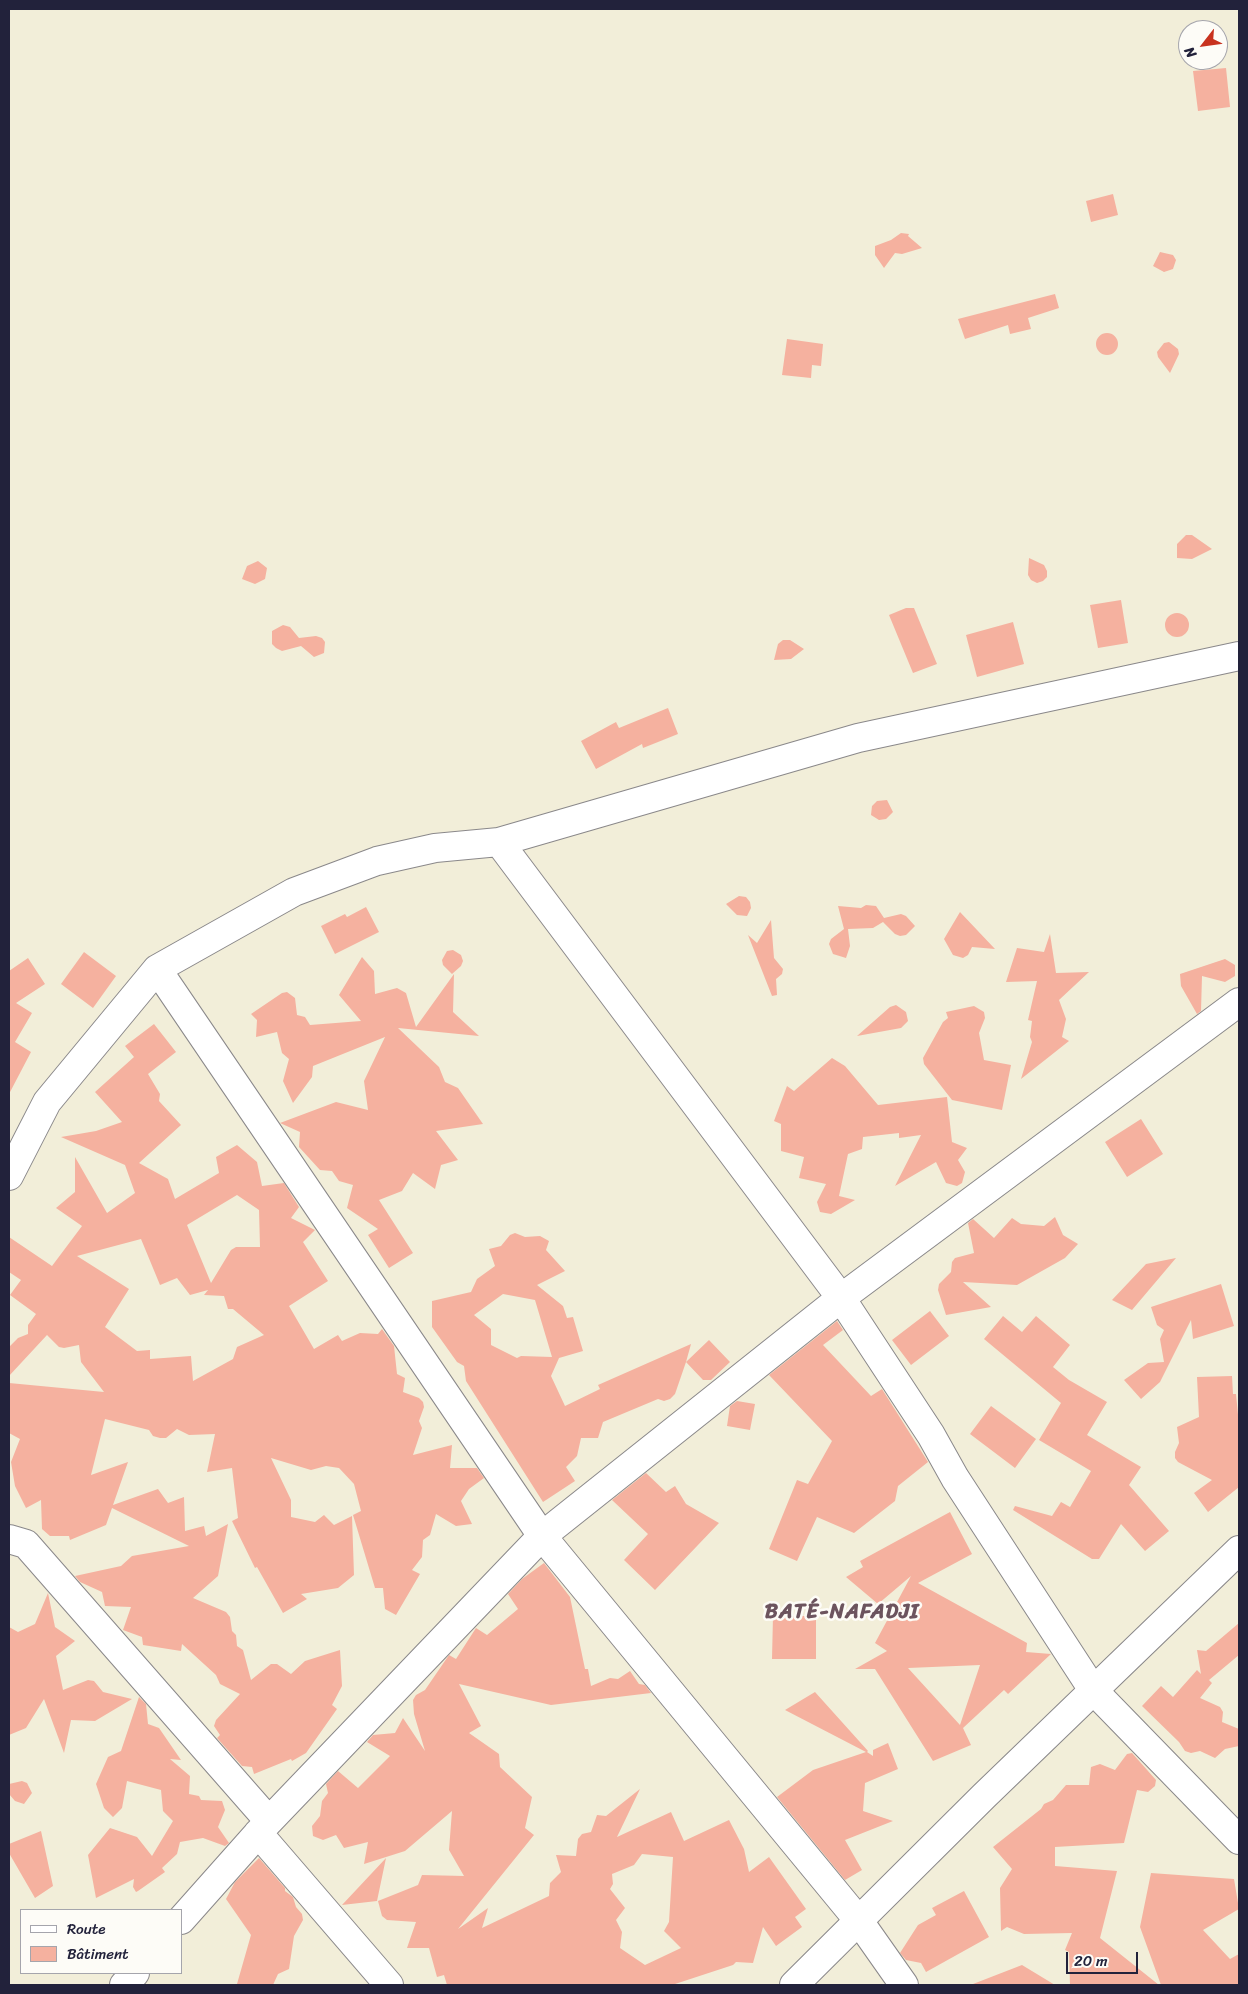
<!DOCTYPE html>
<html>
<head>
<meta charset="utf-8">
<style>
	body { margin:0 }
	#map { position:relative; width:1248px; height:1994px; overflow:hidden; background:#f2eed9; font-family:Sriracha,sans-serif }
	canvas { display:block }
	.frame { position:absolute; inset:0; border:10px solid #22223b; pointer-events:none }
	.legend { position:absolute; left:20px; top:1909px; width:162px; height:65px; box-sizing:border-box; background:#fdfcf7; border:1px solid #a5a5ac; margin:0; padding:6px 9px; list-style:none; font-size:15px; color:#22223b }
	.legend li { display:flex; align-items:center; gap:10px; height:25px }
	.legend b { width:25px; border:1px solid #a5a5ac }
	.north { position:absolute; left:1178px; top:20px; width:50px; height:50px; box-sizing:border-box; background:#fdfcf7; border:1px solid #a5a5ac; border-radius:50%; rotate:240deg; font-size:14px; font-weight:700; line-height:20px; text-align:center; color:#22223b }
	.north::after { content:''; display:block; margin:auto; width:18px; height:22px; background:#c8321e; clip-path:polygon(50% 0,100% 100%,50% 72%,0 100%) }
	.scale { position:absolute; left:1066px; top:1952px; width:72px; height:22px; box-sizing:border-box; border:2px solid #22223b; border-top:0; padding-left:6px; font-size:15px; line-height:18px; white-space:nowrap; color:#22223b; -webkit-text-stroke:4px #fdfcf7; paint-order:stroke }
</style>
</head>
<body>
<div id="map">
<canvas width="1248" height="1994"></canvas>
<div class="frame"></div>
<ul class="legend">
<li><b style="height:6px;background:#fff"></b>Route</li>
<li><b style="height:14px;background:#f5b19f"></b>Bâtiment</li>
</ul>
<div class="north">N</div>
<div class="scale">20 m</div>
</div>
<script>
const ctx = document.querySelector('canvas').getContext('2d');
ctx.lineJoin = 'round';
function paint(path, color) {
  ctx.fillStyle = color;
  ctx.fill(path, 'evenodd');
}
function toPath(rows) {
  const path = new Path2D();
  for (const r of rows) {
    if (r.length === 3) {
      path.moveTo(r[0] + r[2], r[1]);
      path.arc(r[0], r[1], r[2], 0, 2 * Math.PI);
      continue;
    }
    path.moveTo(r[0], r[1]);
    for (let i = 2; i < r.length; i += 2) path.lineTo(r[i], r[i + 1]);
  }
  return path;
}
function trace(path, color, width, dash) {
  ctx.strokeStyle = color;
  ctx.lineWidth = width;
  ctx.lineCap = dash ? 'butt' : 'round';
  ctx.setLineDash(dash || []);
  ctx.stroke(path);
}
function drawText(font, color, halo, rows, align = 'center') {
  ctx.font = font + ' Sriracha,sans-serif';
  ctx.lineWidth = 5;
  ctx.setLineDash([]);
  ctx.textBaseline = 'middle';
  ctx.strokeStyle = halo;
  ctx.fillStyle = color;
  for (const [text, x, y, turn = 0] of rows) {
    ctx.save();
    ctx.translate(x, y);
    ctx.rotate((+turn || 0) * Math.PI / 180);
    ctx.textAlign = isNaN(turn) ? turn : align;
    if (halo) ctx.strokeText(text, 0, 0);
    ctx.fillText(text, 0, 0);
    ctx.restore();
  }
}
paint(toPath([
	[1226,68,1230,107,1198,111,1193,71],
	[1113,194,1118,215,1091,222,1086,201],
	[901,233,909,234,908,236,922,248,902,254,895,253,884,268,875,255,875,246,891,240],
	[1160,252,1173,255,1176,260,1173,269,1164,272,1153,266],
	[1055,294,1059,308,1028,318,1031,329,1010,334,1008,325,965,339,958,319],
	[1107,344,11],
	[787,339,823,344,821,366,812,365,811,378,782,375],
	[1169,342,1178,349,1179,354,1170,373,1158,357,1157,352,1164,343],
	[1186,535,1192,535,1212,549,1192,559,1177,558,1177,544],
	[1029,558,1044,565,1047,571,1047,577,1043,581,1037,583,1031,580,1028,575],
	[258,561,267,568,265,579,255,584,242,579,247,566],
	[1121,600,1128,643,1098,648,1090,605],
	[906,608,914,608,937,664,913,673,889,615],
	[1177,625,12],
	[1013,622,1024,664,977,677,966,635],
	[283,625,290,627,299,638,316,636,322,638,325,642,324,653,314,657,301,646,282,651,276,648,272,644,272,631],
	[783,640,790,640,804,649,791,659,774,660,778,644],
	[668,708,678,734,643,748,642,744,596,769,581,741,616,722,619,728],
	[887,800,893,812,886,819,879,820,871,815,872,806,877,801],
	[739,896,746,897,750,902,751,908,747,916,737,915,726,904],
	[866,905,876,906,884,918,901,914,906,916,915,926,906,935,900,936,895,934,883,922,873,928,848,929,850,946,846,958,833,954,829,944,831,939,844,929,838,906,861,908],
	[366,907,379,932,335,954,321,926,345,914,347,917],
	[960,912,995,949,972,947,968,955,963,958,953,955,944,939],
	[771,920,774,958,783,969,782,974,776,979,777,995,772,996,748,935,757,943],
	[1050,934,1056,973,1089,972,1059,1000,1066,1019,1062,1037,1069,1041,1021,1079,1032,1042,1030,1037,1032,1021,1028,1020,1037,981,1006,982,1017,948,1044,952],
	[453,950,461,955,463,961,461,966,452,974,443,965,442,960,447,951],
	[84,952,116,976,93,1008,61,984],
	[362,957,374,971,375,994,397,988,406,993,416,1027,454,974,453,1012,479,1036,398,1028,439,1067,445,1082,458,1088,483,1124,436,1131,458,1160,441,1165,435,1189,413,1173,402,1191,379,1200,413,1253,389,1268,368,1235,378,1229,347,1208,353,1185,339,1181,332,1171,320,1170,299,1147,300,1132,280,1123,336,1102,368,1110,364,1081,385,1037,313,1066,312,1077,293,1103,283,1081,289,1059,282,1053,277,1032,256,1037,257,1020,251,1014,282,993,287,992,295,998,297,1015,305,1017,310,1025,361,1021,339,995],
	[28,958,45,984,16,1003,32,1013,15,1042,31,1052,9,1094,9,971],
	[1225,959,1235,965,1235,976,1225,982,1202,976,1201,1011,1197,1014,1181,986,1180,974],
	[896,1005,906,1012,908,1021,901,1028,857,1036,890,1007],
	[974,1006,984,1012,985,1018,979,1033,984,1060,1011,1065,1002,1110,952,1100,924,1064,923,1058,943,1022,948,1018,946,1012],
	[154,1024,176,1052,148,1074,160,1094,159,1101,181,1125,139,1163,168,1179,175,1199,219,1173,216,1157,237,1145,257,1162,262,1186,284,1183,299,1207,291,1218,315,1230,303,1242,328,1281,289,1306,314,1349,338,1335,342,1341,360,1333,378,1334,382,1329,394,1346,397,1374,405,1378,403,1392,419,1398,423,1402,424,1407,419,1421,422,1428,413,1455,452,1445,450,1468,477,1468,484,1478,469,1489,461,1501,472,1524,456,1526,436,1514,430,1535,423,1540,422,1557,412,1570,420,1574,396,1615,385,1609,383,1588,375,1588,353,1515,361,1511,354,1484,339,1468,326,1466,311,1470,271,1458,291,1500,291,1517,315,1522,324,1515,334,1525,352,1516,354,1575,338,1588,301,1594,307,1599,283,1613,257,1567,255,1568,232,1521,238,1518,232,1468,207,1472,215,1434,189,1435,177,1429,166,1438,160,1438,153,1436,149,1430,105,1419,91,1475,128,1462,113,1505,158,1489,168,1503,184,1497,185,1531,204,1526,206,1536,228,1524,218,1576,193,1598,226,1612,230,1617,232,1631,236,1635,237,1646,243,1650,251,1680,271,1664,277,1664,291,1674,305,1661,340,1650,342,1686,332,1705,337,1709,306,1753,292,1761,291,1759,254,1774,252,1767,242,1766,217,1738,220,1735,214,1726,216,1720,240,1694,220,1684,216,1675,182,1644,181,1651,143,1645,142,1637,123,1630,131,1607,105,1606,102,1592,80,1582,75,1576,121,1566,132,1556,189,1546,112,1508,106,1525,70,1540,69,1536,50,1536,42,1529,41,1500,26,1508,15,1486,11,1462,20,1439,9,1433,9,1383,104,1392,81,1362,79,1345,64,1348,59,1347,47,1335,9,1376,9,1347,18,1338,28,1334,28,1325,36,1314,10,1295,21,1280,9,1272,9,1237,52,1266,82,1226,56,1208,75,1192,75,1157,107,1213,135,1193,125,1165,61,1137,96,1131,122,1122,95,1092,134,1057,125,1046],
	[237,1195,259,1210,260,1247,236,1247,231,1250,211,1283,187,1225],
	[141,1239,160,1285,177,1278,190,1295,208,1290,204,1295,224,1296,228,1309,233,1309,264,1335,237,1347,233,1359,193,1381,191,1356,150,1359,150,1350,137,1351,105,1327,129,1289,77,1256],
	[832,1058,845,1066,878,1105,947,1097,952,1142,967,1148,958,1160,965,1172,962,1183,957,1186,946,1183,936,1162,895,1186,921,1135,899,1138,899,1133,863,1137,862,1149,848,1154,839,1196,855,1200,831,1214,820,1212,817,1202,826,1184,799,1178,804,1157,781,1151,781,1124,774,1121,787,1086,794,1091],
	[1141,1119,1163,1154,1127,1177,1105,1142],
	[1055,1217,1063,1235,1078,1244,1065,1258,1017,1285,963,1282,991,1307,946,1315,938,1290,939,1284,951,1272,952,1262,955,1258,974,1253,968,1223,973,1219,994,1238,1012,1218,1021,1224,1044,1226],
	[515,1233,525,1237,540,1236,549,1241,546,1250,565,1271,537,1285,563,1306,567,1318,573,1317,583,1351,559,1358,551,1376,565,1406,600,1389,598,1385,691,1344,686,1362,709,1340,730,1362,711,1380,703,1380,686,1362,675,1394,670,1399,664,1401,658,1399,603,1422,598,1438,581,1438,577,1456,566,1467,575,1481,543,1502,466,1381,464,1366,457,1362,432,1327,432,1301,471,1292,477,1279,495,1266,489,1249,501,1246,510,1235],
	[503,1294,535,1300,552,1357,521,1356,517,1358,491,1345,491,1329,474,1315],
	[1176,1258,1132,1310,1112,1300,1146,1264],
	[1221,1284,1234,1326,1193,1339,1191,1320,1160,1382,1141,1399,1124,1380,1148,1363,1164,1362,1160,1339,1164,1330,1157,1325,1151,1307],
	[930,1311,949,1336,911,1365,892,1340],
	[1003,1316,1022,1332,1036,1316,1070,1345,1053,1367,1069,1380,1107,1402,1087,1435,1141,1467,1129,1485,1169,1531,1145,1551,1121,1524,1099,1559,1092,1559,1013,1510,1015,1506,1052,1516,1061,1502,1070,1507,1091,1471,1039,1440,1061,1403,984,1339],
	[837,1321,843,1330,823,1345,871,1396,882,1389,928,1462,898,1486,895,1501,854,1533,817,1517,797,1561,769,1549,797,1480,808,1484,832,1441,769,1375],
	[1232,1376,1233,1394,1236,1394,1239,1425,1239,1487,1208,1512,1194,1493,1212,1480,1178,1462,1175,1458,1175,1452,1179,1443,1177,1427,1199,1417,1197,1377],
	[737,1401,755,1404,750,1430,727,1426,730,1406],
	[991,1406,1036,1439,1015,1468,970,1434],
	[646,1473,666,1492,675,1486,686,1504,719,1523,655,1590,624,1560,648,1534,612,1500],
	[950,1512,972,1554,918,1583,1027,1643,1026,1652,1051,1654,1008,1694,1004,1690,963,1728,971,1745,933,1761,875,1669,855,1669,887,1651,875,1643,911,1576,878,1604,846,1577,863,1567,860,1561],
	[980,1665,960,1725,908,1668],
	[544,1563,570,1597,585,1669,588,1669,591,1686,610,1678,618,1679,630,1671,639,1684,645,1685,651,1693,551,1705,459,1684,481,1726,469,1733,499,1754,500,1767,532,1797,525,1828,534,1835,458,1929,488,1908,482,1928,549,1896,550,1883,561,1872,556,1855,576,1856,578,1839,582,1834,591,1832,597,1815,606,1816,640,1789,617,1837,671,1812,684,1841,729,1820,744,1849,749,1872,769,1857,806,1909,795,1917,802,1927,776,1946,763,1927,753,1963,736,1962,733,1965,672,1985,447,1985,444,1975,437,1977,429,1948,407,1948,416,1922,387,1920,382,1916,378,1901,418,1885,422,1875,464,1876,449,1850,452,1811,405,1851,364,1864,368,1842,344,1848,336,1835,323,1840,313,1836,312,1826,320,1816,322,1801,328,1793,326,1784,338,1771,358,1788,390,1756,367,1742,373,1735,395,1733,403,1718,425,1751,414,1714,413,1700,416,1695,425,1690,449,1655,456,1659,476,1628,487,1635,518,1609,508,1594,522,1579],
	[642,1854,673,1857,669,1922,664,1931,681,1948,645,1965,620,1948,622,1932,616,1920,625,1908,610,1889,613,1884,612,1874,634,1865],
	[48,1593,55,1627,75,1641,56,1656,63,1690,88,1680,94,1681,103,1692,132,1699,95,1721,71,1720,64,1753,44,1699,26,1728,9,1735,9,1627,18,1632,35,1624],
	[773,1616,816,1616,816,1659,772,1659],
	[1239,1623,1239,1655,1209,1680,1212,1683,1200,1698,1220,1707,1223,1712,1222,1722,1239,1729,1239,1746,1225,1749,1215,1758,1200,1751,1191,1753,1185,1751,1179,1742,1142,1706,1161,1686,1173,1697,1197,1670,1201,1674,1197,1650,1206,1651],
	[815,1692,868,1751,867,1752,873,1756,873,1750,888,1743,898,1769,865,1783,863,1811,893,1821,845,1840,862,1870,845,1880,777,1797,813,1770,866,1752,785,1710],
	[139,1697,146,1704,148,1724,159,1728,181,1760,170,1759,190,1776,189,1794,199,1796,201,1800,222,1801,225,1810,218,1827,229,1843,225,1846,203,1838,180,1842,177,1854,162,1868,165,1872,138,1891,136,1892,133,1887,134,1879,96,1898,88,1855,110,1828,137,1837,152,1856,173,1821,163,1811,161,1790,127,1781,122,1808,113,1817,104,1808,96,1784,108,1757,121,1751],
	[1132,1753,1156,1780,1155,1786,1148,1792,1137,1790,1124,1843,1055,1847,1055,1866,1117,1871,1100,1938,1159,1985,1070,1985,1069,1952,1065,1950,1072,1933,1024,1934,1007,1927,1001,1931,1000,1888,1012,1869,993,1847,1041,1809,1044,1804,1053,1800,1066,1785,1089,1785,1091,1767,1100,1764,1115,1770,1127,1754],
	[22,1781,27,1783,32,1793,24,1804,15,1801,9,1794,9,1784],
	[41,1831,53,1886,35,1898,9,1853,9,1844],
	[259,1858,285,1888,285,1891,293,1897,296,1907,302,1914,303,1920,294,1936,289,1969,278,1974,273,1985,237,1984,251,1935,226,1899,235,1882],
	[386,1858,377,1901,342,1905],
	[1151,1873,1234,1879,1239,1909,1203,1930,1230,1959,1239,1954,1239,1985,1161,1985,1140,1927],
	[964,1891,989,1937,926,1972,921,1963,906,1960,900,1953,918,1925,936,1915,932,1908],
	[1022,1965,1055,1985,973,1985,973,1984]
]), '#f5b19f');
const minor = toPath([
	[499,842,841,1298,931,1435,955,1478,1093,1690,1239,1840],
	[157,969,542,1536,859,1921,904,1985],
	[9,1176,47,1102,157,969,294,892,377,861,435,848,499,842,858,738,1239,656],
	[9,1539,26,1544,269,1821],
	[258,1833,389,1985],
	[181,1920,269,1821,542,1536,841,1298,1239,1002],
	[124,1985,135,1973]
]);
const highway = toPath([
	[794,1985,984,1796,1239,1550]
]);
trace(minor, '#8a888a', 30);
trace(highway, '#8a888a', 30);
trace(minor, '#fff', 28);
trace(highway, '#fff', 28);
ctx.letterSpacing = '1px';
drawText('bold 21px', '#6c545e', '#fdfcf7', [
	["BATÉ-NAFADJI",842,1613]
]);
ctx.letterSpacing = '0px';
</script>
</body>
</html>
